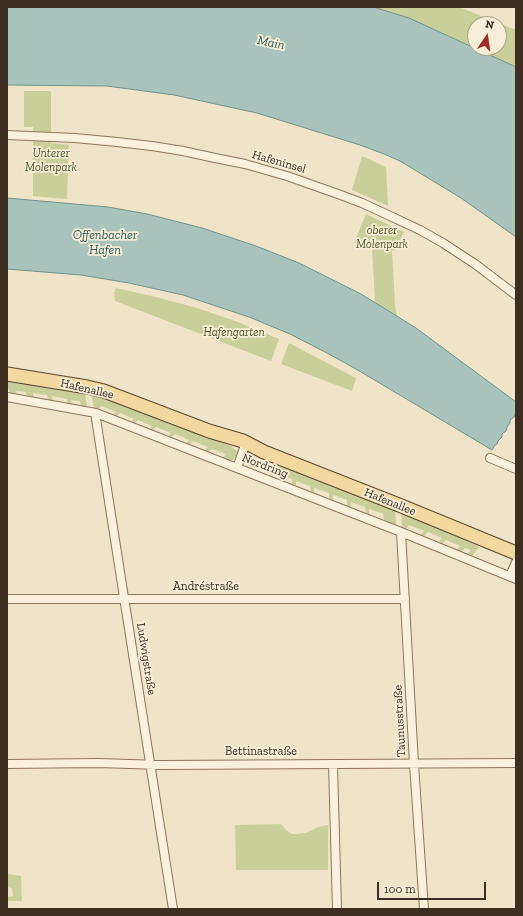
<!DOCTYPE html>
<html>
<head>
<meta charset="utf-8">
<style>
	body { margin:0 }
	#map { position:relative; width:523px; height:916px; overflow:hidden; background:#f0e4c8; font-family:"Zilla Slab",serif }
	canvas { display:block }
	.frame { position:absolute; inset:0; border:8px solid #3d2e20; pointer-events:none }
	.north { position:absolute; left:467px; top:16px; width:40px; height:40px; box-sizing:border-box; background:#f7eed8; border:1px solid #ada18e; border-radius:50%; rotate:13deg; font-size:11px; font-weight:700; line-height:16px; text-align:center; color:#3d2e20 }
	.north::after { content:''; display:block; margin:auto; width:14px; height:18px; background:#9e2a2b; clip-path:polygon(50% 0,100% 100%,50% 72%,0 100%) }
	.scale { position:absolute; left:377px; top:882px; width:109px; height:18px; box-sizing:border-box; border:2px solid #3d2e20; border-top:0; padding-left:5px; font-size:12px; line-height:14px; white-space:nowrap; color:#3d2e20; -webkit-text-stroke:3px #f7eed8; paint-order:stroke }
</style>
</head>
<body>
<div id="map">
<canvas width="523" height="916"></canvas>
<div class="frame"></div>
<div class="north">N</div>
<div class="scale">100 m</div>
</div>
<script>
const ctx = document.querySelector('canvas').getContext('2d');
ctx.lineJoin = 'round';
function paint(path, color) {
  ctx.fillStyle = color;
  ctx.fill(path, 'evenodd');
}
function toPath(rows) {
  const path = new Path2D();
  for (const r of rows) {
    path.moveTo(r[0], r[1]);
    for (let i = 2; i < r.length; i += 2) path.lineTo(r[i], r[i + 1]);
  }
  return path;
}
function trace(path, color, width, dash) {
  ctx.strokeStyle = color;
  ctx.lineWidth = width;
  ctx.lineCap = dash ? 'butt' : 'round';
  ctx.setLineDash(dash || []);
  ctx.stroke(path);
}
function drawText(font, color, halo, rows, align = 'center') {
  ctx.font = font + ' "Zilla Slab",serif';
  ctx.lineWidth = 3.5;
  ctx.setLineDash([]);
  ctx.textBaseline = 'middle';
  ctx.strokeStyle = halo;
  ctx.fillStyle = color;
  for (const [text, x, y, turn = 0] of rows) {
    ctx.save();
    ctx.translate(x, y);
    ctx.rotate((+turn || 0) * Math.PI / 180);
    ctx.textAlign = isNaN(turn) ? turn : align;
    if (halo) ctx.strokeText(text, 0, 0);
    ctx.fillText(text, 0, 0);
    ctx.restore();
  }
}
paint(toPath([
	[373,7,459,7,516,30,516,67,475,48,499,48,499,24,475,24,475,48,409,18],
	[24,91,51,91,51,143,69,145,67,199,33,196,33,127,24,127],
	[362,156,386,167,388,206,352,190],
	[366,214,404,232,395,251,392,250,395,305,397,316,375,303,372,248,354,243],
	[116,288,156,297,197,308,238,322,279,339,271,361,115,301,114,293],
	[289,343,356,378,352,391,281,364],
	[7,379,85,393,87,408,81,407,80,401,71,400,72,405,68,404,67,399,52,396,53,402,49,401,47,395,33,393,34,399,27,397,26,392,16,391,17,395,10,394,9,389,7,388],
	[91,393,106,398,231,446,237,451,236,457,232,460,229,460,222,458,226,454,212,449,207,452,204,451,208,447,193,441,189,445,186,444,189,440,175,434,171,438,167,437,171,433,156,427,152,431,149,430,152,426,138,420,134,424,130,423,134,419,120,413,116,417,112,416,116,412,102,406,97,410,94,409],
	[278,467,286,467,395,509,396,525,384,520,383,514,369,509,369,514,366,513,365,507,351,502,351,508,347,506,347,500,333,495,333,500,329,499,329,493,314,488,314,493,311,492,310,486,296,481,296,486,292,485,292,479,280,475,280,480,279,480],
	[401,511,456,533,465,540,479,547,472,556,467,554,471,550,465,548,461,552,457,550,460,546,446,540,442,544,439,542,442,538,428,532,424,536,420,535,424,531,409,525,406,529,402,527],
	[281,824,286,830,292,834,296,834,306,833,318,827,328,825,328,870,236,870,235,825],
	[7,874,21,876,22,901,7,901,7,897,13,896,12,888,7,887]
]), '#c9cf9b');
const water = toPath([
	[7,7,373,7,409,18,516,67,516,237,461,198,400,161,384,154,360,145,257,113,174,95,107,86,7,85,7,7],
	[7,198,108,207,147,214,202,228,256,246,299,263,361,294,416,328,516,402,516,412,514,417,510,420,510,423,507,427,506,431,502,434,502,437,498,441,497,444,495,445,492,450,356,369,327,353,290,334,249,317,183,295,129,283,81,275,7,269,7,198]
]);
paint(water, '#a9c4bc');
trace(water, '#6f938a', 1);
const minor = toPath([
	[7,135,75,138,117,142,152,146,183,151,215,158,245,164,287,176,338,194,362,203,388,215,420,230,443,243,475,264,516,295],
	[7,397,96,413,401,532,516,579],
	[96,413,96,419,173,909],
	[490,458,516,469],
	[237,468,244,448],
	[401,532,414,764,424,909],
	[510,576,516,562],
	[7,599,405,599],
	[7,764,99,763,161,765,516,763],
	[333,764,337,909]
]);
const primary = toPath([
	[7,374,87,387,104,391,209,431,243,441,264,452,399,505,516,553]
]);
trace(minor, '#8d765c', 10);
trace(primary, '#5b4430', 15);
trace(minor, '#faf1dc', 8);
trace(primary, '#f3d9a0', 13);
drawText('italic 12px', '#4d5a26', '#f7eed8', [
	["Unterer",51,154],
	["Molenpark",51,168],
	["oberer",382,231],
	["Molenpark",382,245],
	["Hafengarten",234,333]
]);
drawText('12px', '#3d2e20', '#f7eed8', [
	["Hafeninsel",279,162,16],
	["Hafenallee",87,389,13],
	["Nordring",265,466,21],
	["Hafenallee",390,502,22],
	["Andréstraße",206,587],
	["Ludwigstraße",146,659,81],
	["Taunusstraße",400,721,-93],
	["Bettinastraße",261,752]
]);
drawText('italic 13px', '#2f5d5a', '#f7eed8', [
	["Main",271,43,12],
	["Offenbacher",105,235],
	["Hafen",105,250]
]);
</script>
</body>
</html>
